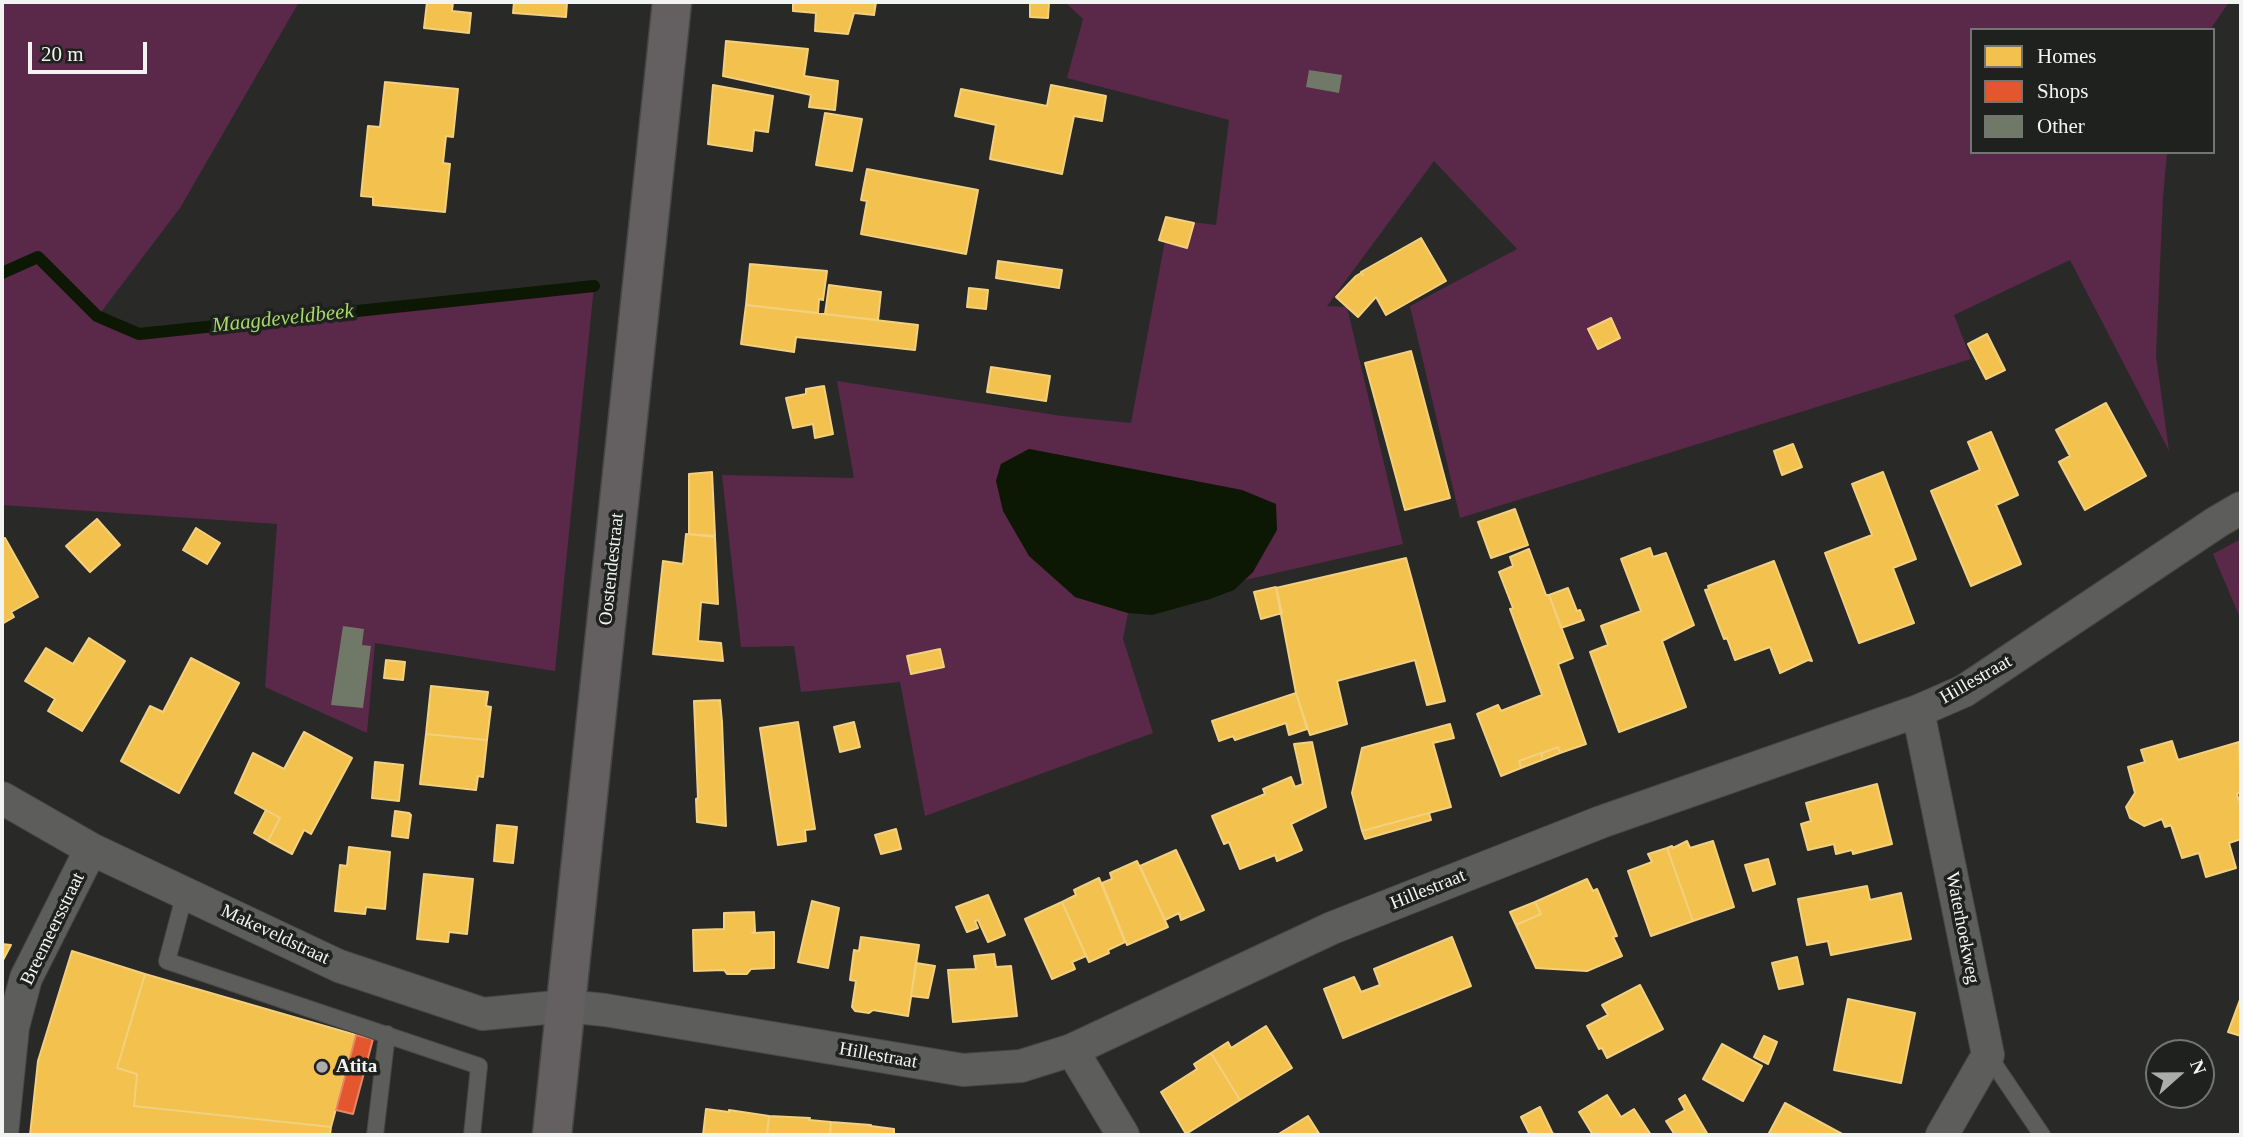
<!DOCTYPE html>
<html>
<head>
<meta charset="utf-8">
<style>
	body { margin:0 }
	#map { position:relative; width:2243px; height:1137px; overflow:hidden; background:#292a28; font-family:"Times New Roman",serif }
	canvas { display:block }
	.frame { position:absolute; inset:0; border:4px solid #f2f4f1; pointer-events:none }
	.legend { position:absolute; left:1970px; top:28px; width:245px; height:126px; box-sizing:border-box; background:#1f211e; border:2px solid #737572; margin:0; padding:9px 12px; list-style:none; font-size:21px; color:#f2f4f1 }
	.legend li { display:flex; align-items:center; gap:14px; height:35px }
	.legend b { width:35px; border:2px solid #737572 }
	.north { position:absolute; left:2145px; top:1039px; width:70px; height:70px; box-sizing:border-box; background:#1f211e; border:2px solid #737572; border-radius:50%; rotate:69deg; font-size:19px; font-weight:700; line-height:28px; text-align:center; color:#f2f4f1 }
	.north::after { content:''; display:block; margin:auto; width:24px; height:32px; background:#acadab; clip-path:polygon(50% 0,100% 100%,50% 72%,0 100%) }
	.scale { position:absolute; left:28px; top:42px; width:119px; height:32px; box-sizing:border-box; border:4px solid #f2f4f1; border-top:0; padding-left:9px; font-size:21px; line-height:24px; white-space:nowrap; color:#f2f4f1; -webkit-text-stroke:5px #1f211e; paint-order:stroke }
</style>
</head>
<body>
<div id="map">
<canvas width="2243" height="1137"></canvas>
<div class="frame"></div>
<ul class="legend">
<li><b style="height:19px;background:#f2c14e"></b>Homes</li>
<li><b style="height:19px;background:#e4572e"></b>Shops</li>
<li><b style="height:19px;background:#707967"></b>Other</li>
</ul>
<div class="north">N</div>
<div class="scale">20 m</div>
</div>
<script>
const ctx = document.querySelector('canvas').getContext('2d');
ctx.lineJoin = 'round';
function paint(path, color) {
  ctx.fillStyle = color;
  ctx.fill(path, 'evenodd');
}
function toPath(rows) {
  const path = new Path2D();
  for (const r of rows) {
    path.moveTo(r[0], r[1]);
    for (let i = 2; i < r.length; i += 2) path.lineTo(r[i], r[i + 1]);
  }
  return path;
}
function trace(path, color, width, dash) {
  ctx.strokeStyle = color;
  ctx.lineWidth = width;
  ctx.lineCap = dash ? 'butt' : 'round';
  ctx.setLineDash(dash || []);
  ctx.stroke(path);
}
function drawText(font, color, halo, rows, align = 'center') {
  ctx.font = font + ' "Times New Roman",serif';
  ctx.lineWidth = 7;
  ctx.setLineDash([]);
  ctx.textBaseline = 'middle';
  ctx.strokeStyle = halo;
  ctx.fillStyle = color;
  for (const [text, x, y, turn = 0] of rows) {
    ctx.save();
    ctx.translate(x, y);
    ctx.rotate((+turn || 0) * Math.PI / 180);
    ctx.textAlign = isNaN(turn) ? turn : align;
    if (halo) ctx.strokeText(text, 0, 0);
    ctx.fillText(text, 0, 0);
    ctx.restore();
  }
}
paint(toPath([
	[2,2,299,2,180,208,98,316,139,334,594,286,555,671,375,643,367,733,265,687,277,524,2,505],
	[1065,2,2229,2,2210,30,1972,30,1972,152,2167,152,2163,197,2156,356,2169,451,2070,260,1954,315,1971,359,1460,518,1410,306,1517,249,1434,161,1327,306,1347,307,1403,544,1245,580,1253,572,1275,504,1241,490,1029,449,1001,464,996,481,1075,597,1128,613,1123,639,1153,733,925,816,900,682,801,692,794,646,741,647,722,475,854,478,837,381,1062,416,1131,423,1169,219,1216,225,1229,120,1067,78,1083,19],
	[2241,539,2241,620,2213,554]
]), '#5a2848');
paint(toPath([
	[1029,449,1242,490,1276,504,1277,530,1253,572,1234,590,1210,599,1152,615,1128,613,1075,597,1029,556,1003,511,996,481,1001,464]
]), '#0d1804');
const homes = toPath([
	[427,2,453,2,452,11,471,13,469,33,424,28,427,2],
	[514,2,567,2,566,17,513,13,514,2],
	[793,2,876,2,874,15,854,13,848,34,815,31,816,13,793,11,793,2],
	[1030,2,1049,2,1048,18,1030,17,1030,2],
	[726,41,808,49,804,76,838,81,835,110,809,107,811,95,723,76,726,41],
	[385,82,458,89,453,137,446,136,443,163,450,164,445,212,373,205,373,197,361,196,368,126,380,127,385,82],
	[713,85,773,96,768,132,754,130,752,151,708,144,713,85],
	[1051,85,1106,96,1102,121,1074,116,1062,174,990,159,996,125,955,116,961,89,1047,106,1051,85],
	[825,113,862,119,852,171,816,165,825,113],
	[867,169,978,190,966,254,861,234,867,201,861,200,867,169],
	[1166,217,1194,223,1187,248,1159,240,1166,217],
	[1421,238,1446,281,1386,315,1376,297,1358,317,1336,297,1356,276,1361,273,1363,275,1361,272,1421,238],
	[998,261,1062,270,1059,288,996,278,998,261],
	[750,264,827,271,823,300,819,299,818,313,746,305,750,264],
	[829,285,881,292,878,320,825,314,829,285],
	[969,288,988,290,986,309,967,307,969,288],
	[746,305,918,325,915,350,796,337,794,352,741,344,746,305],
	[1611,318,1620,338,1598,349,1588,329,1611,318],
	[1987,334,2005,370,1986,379,1968,344,1987,334],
	[1411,351,1450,498,1405,510,1365,363,1411,351],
	[991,367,1050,376,1046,401,987,392,991,367],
	[824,386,833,434,815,438,813,424,793,428,786,398,806,394,806,389,824,386],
	[2106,403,2146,476,2085,510,2059,462,2070,456,2056,430,2106,403],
	[1991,432,2018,495,1996,505,2021,564,1971,586,1931,491,1980,470,1968,442,1991,432],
	[1793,444,1802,467,1782,475,1774,451,1793,444],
	[712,472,715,536,689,534,689,474,712,472],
	[1883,472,1916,559,1893,568,1914,623,1859,643,1825,553,1872,535,1852,484,1883,472],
	[1515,509,1528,545,1491,558,1478,522,1515,509],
	[97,519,120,545,90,572,66,546,97,519],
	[196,528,220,543,207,564,183,550,196,528],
	[686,534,715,537,718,604,701,602,698,641,721,643,723,661,653,654,663,561,683,564,686,534],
	[5,538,38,597,11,612,14,617,2,624,2,539,5,538],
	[1650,548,1653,557,1666,553,1694,625,1662,641,1686,707,1619,732,1590,652,1608,645,1601,626,1641,611,1621,559,1650,548],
	[1529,549,1546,595,1549,595,1573,658,1558,664,1586,744,1560,753,1558,747,1542,753,1542,757,1541,753,1519,761,1521,768,1501,776,1477,714,1498,705,1501,711,1542,695,1510,609,1513,608,1499,572,1513,566,1510,557,1529,549],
	[1406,558,1445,701,1427,705,1415,660,1337,681,1347,724,1310,735,1296,693,1276,588,1406,558],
	[1774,561,1812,661,1808,660,1780,673,1770,647,1735,660,1727,638,1724,639,1705,590,1709,589,1708,586,1774,561],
	[1276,587,1282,613,1261,619,1254,592,1276,587],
	[1568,588,1577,611,1580,610,1584,620,1561,628,1549,595,1568,588],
	[89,638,125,661,82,731,48,711,55,699,25,681,46,648,73,664,89,638],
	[940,649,944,667,911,674,907,656,940,649],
	[191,658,239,683,179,793,121,761,150,706,163,712,191,658],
	[386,660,405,662,403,680,384,678,386,660],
	[431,686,488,692,486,706,491,707,487,740,426,734,431,686],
	[1296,693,1307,729,1289,735,1286,723,1235,740,1233,736,1219,741,1212,721,1296,693],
	[720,700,722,722,726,826,697,822,696,799,698,798,694,701,720,700],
	[798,722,815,829,805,830,806,841,778,845,760,728,798,722],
	[854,722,860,747,840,752,834,727,854,722],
	[1450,724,1454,738,1433,743,1451,807,1362,831,1352,793,1362,748,1450,724],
	[304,732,352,758,311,834,304,830,292,854,268,841,280,818,235,793,253,753,284,769,304,732],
	[426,734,487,740,483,777,478,776,476,790,420,784,426,734],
	[2172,741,2178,760,2239,742,2241,792,2237,794,2241,808,2241,839,2229,843,2236,868,2206,877,2199,853,2182,858,2171,825,2165,827,2162,819,2144,826,2130,818,2126,807,2135,793,2128,767,2145,762,2141,750,2172,741],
	[1312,742,1326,807,1291,824,1302,850,1277,861,1275,855,1240,869,1229,842,1224,844,1212,816,1265,794,1263,789,1291,777,1295,787,1303,784,1294,744,1312,742],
	[1558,747,1560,753,1521,768,1519,761,1541,753,1542,757,1542,753,1558,747],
	[375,762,403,765,399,801,372,798,375,762],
	[1877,784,1892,844,1853,854,1852,850,1836,854,1834,844,1808,850,1801,824,1811,821,1806,803,1877,784],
	[266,810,280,818,268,841,254,833,266,810],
	[395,811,409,813,411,815,408,838,392,836,395,811],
	[1429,813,1431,820,1365,839,1362,831,1429,813],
	[497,825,517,827,513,863,494,861,497,825],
	[896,829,901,849,881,854,875,835,896,829],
	[1687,841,1690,848,1713,841,1734,907,1693,921,1667,848,1672,846,1673,848,1687,841],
	[349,847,390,852,385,909,366,907,365,914,335,911,340,865,347,866,349,847],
	[1667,848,1693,921,1651,936,1628,871,1652,862,1648,854,1667,848],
	[1176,850,1204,910,1181,920,1179,913,1165,920,1140,866,1176,850],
	[1768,859,1775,884,1753,891,1745,865,1768,859],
	[1137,861,1168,927,1127,945,1102,883,1112,879,1110,873,1137,861],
	[424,874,473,879,467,934,449,932,448,942,417,939,424,874],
	[1099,878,1125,942,1108,950,1109,953,1089,962,1062,902,1076,895,1074,890,1099,878],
	[1587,879,1593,891,1597,889,1617,936,1613,937,1622,956,1587,971,1536,968,1516,925,1541,914,1535,902,1587,879],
	[1867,886,1870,900,1901,893,1911,939,1831,955,1828,941,1807,945,1798,899,1867,886],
	[988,895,1005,935,988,942,978,920,975,921,978,928,967,932,956,907,988,895],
	[812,901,839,908,828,968,798,962,812,901],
	[1062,902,1086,956,1072,962,1075,969,1052,979,1025,919,1062,902],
	[1535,902,1541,914,1516,925,1510,912,1535,902],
	[754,912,755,931,752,933,774,932,774,968,751,969,747,974,727,974,724,970,694,971,693,930,724,929,724,913,754,912],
	[861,937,919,945,908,1016,873,1010,869,1013,855,1011,852,1007,856,981,850,980,854,950,859,951,861,937],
	[1452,937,1471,986,1343,1038,1324,989,1354,977,1361,992,1380,985,1374,969,1452,937],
	[2,944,11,945,2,962,2,944],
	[72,951,145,974,117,1068,137,1074,134,1106,331,1127,330,1135,30,1135,38,1061,72,951],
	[994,954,996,967,1011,966,1017,1016,953,1022,948,970,976,969,974,956,994,954],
	[1797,957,1803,984,1779,989,1772,963,1797,957],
	[916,963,935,966,928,998,911,996,916,963],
	[145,974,356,1035,331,1127,134,1106,137,1074,117,1068,145,974],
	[1640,985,1663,1029,1607,1058,1602,1048,1599,1049,1587,1026,1608,1015,1602,1005,1640,985],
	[2241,997,2241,1036,2228,1032,2241,997],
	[1848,999,1915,1013,1901,1083,1834,1070,1848,999],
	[1266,1026,1292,1068,1240,1100,1211,1053,1228,1042,1231,1048,1266,1026],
	[1764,1036,1777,1042,1768,1064,1754,1057,1764,1036],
	[1722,1044,1762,1066,1743,1101,1703,1079,1722,1044],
	[1211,1053,1240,1100,1186,1134,1161,1092,1197,1069,1194,1064,1211,1053],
	[1607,1095,1621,1117,1634,1109,1651,1135,1593,1135,1579,1112,1607,1095],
	[1685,1095,1691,1106,1708,1135,1675,1135,1666,1121,1685,1110,1679,1099,1685,1095],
	[1785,1103,1844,1135,1768,1135,1785,1103],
	[1540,1107,1552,1132,1554,1135,1530,1135,1521,1117,1540,1107],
	[706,1109,729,1112,729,1110,769,1116,767,1135,703,1135,706,1109],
	[769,1116,810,1118,809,1120,831,1122,830,1135,767,1135,769,1116],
	[1308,1116,1320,1135,1277,1135,1308,1116],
	[831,1122,871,1125,871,1126,894,1129,894,1135,830,1135,831,1122]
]);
paint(homes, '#f2c14e');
trace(homes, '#f2d07f', 2);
const shops = toPath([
	[356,1035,373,1039,353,1114,336,1110,356,1035]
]);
paint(shops, '#e4572e');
trace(shops, '#e88668', 2);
trace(toPath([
	[2,273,38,257,97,316,139,334,594,286]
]), '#0d1804', 12);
paint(toPath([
	[1309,70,1342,75,1339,93,1306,87],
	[343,626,364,629,362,645,371,646,363,708,331,705]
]), '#707967');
const service = toPath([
	[185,893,167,961,479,1066,472,1135],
	[1988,1055,2042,1135],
	[375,1135,387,1034]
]);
const minor = toPath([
	[1918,711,1988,1055,1942,1135],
	[2,798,91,849,339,966,483,1014,566,1006,605,1010,963,1070,1021,1066,1072,1050,1332,928,1601,822,1918,711,1964,691,2217,522,2241,508],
	[1072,1050,1123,1135],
	[2,1134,13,1027,26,978,91,849]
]);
const primary = toPath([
	[552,1135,672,2]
]);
trace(service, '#474846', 18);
trace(minor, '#474846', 34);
trace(primary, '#474846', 41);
trace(service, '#5d5e5c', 16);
trace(minor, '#5d5e5c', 32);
trace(primary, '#645f60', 38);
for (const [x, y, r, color] of [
	[322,1067,7,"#acadab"]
]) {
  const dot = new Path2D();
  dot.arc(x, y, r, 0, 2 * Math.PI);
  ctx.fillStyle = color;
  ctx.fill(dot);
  trace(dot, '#1f211e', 2.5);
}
drawText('19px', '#f2f4f1', '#1f211e', [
	["Oostendestraat",612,569,-84],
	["Hillestraat",1976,680,-30],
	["Hillestraat",1428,890,-22],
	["Waterhoekweg",1962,928,79],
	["Breemeersstraat",53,929,-64],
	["Makeveldstraat",275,935,25],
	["Hillestraat",878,1056,10]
]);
drawText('bold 19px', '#f2f4f1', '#1f211e', [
	["Atita",336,1067]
], 'left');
drawText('italic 21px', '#a5dc67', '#1f211e', [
	["Maagdeveldbeek",283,319,-6]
]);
</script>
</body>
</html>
